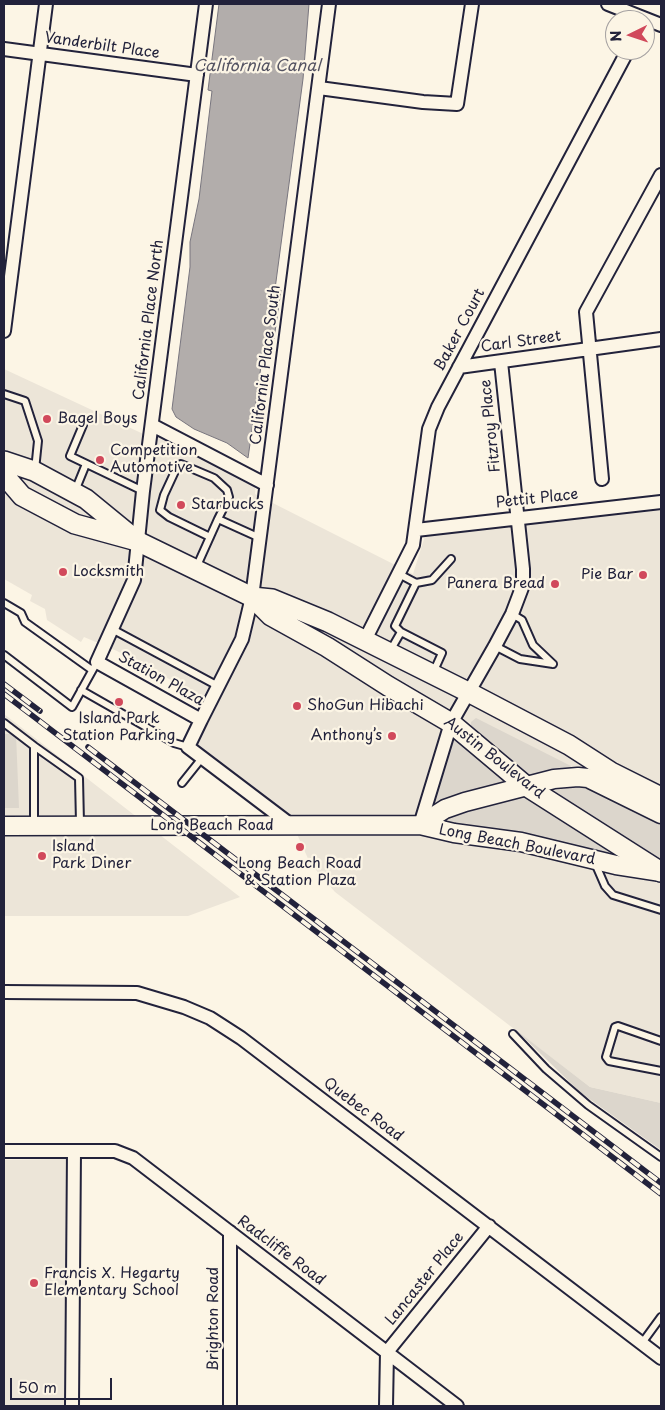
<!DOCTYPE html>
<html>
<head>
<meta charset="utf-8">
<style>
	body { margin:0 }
	#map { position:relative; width:665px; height:1410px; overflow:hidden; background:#fcf5e5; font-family:"Playpen Sans",sans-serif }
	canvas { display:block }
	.frame { position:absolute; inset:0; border:5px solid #22223b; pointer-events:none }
	.north { position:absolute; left:605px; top:10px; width:50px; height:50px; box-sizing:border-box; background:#fcf5e5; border:1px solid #a5a1a1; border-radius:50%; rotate:266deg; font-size:14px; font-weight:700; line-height:20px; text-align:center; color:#22223b }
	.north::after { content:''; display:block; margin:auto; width:18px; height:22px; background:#d1495b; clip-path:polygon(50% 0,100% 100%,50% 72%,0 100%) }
	.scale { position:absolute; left:10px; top:1378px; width:102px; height:22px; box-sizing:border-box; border:2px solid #22223b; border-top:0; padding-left:6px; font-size:15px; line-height:18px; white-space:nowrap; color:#22223b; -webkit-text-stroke:4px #fcf5e5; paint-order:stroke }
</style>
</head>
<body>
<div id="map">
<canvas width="665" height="1410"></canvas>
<div class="frame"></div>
<div class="north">N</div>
<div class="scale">50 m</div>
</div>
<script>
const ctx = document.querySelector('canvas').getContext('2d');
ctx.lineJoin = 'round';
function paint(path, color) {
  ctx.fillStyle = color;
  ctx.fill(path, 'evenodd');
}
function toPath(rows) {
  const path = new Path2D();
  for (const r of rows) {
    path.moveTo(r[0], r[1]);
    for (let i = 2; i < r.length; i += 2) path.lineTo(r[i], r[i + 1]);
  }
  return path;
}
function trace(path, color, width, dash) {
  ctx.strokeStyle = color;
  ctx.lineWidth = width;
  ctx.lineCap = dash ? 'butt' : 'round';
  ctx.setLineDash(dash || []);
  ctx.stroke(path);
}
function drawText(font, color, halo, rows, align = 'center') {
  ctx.font = font + ' "Playpen Sans",sans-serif';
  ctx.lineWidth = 4.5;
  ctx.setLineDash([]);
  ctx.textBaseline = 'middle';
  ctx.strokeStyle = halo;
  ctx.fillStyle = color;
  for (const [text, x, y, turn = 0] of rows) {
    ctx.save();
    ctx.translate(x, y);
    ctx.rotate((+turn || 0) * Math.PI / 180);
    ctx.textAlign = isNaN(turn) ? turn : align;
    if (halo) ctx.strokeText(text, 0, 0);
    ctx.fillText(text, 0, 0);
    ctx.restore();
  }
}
paint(toPath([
	[4,369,152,438,156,431,256,483,255,494,413,574,430,520,661,494,661,1103,590,1087,335,892,310,863,292,823,190,746,212,702,117,651,84,637,81,642,47,620,45,609,30,601,32,595,4,579],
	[4,714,240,897,188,916,4,916],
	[66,1159,64,1406,4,1406,4,1160]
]), '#ece5d8');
paint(toPath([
	[476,718,571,766,567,773,536,779,474,733,471,730,471,722],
	[454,728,519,785,426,817],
	[4,734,16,734,19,808,4,808],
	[579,785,590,787,661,822,661,862,595,826,553,791],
	[524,794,643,867,429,824,447,813],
	[516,1030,590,1087,661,1103,661,1150,581,1093]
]), '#dcd6cc');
const water = toPath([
	[219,4,309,4,303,79,275,289,281,290,274,339,265,338,248,458,227,443,194,429,176,417,172,409,190,267,190,242,199,199,212,91,208,90,219,4]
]);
paint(water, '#b2adab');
trace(water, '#78757e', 1);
const service = toPath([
	[4,394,25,401,38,441,35,470],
	[83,425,70,456,143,491],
	[75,491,86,464],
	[210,537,169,517,160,510,164,495,177,467,181,464,214,478,227,490,229,497,218,519],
	[196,568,218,519,260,538],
	[399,574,416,583],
	[4,603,21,613,25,622,92,670],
	[512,614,522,620,533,645,553,664],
	[112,629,218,686],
	[495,646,520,659,553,664],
	[390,651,401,632],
	[4,655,72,707,97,662],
	[433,673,442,653,401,632,395,626,416,583,432,580,451,559],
	[81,690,174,743,188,747],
	[4,723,34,746],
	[182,783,202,758],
	[34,824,34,746,79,778,80,823],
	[595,863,605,886,613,895,661,910],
	[513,1034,546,1069,588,1105,661,1157],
	[661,1041,618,1026,615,1027,606,1057,609,1061,661,1071],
	[642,1343,661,1317]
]);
const minor = toPath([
	[206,4,143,491,134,580,97,662,201,720,188,747,291,825],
	[608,4,661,25],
	[4,49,197,75],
	[319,88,423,102,457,104,472,4],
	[4,331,46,4],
	[459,367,661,339],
	[152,425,267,485],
	[602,479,586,312,661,175],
	[416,530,661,502],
	[365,640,413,545,429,429,438,407,628,50],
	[201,720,242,639,252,597,329,4],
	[420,825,451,723,495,646,512,614,523,585,523,569,501,362],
	[4,992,137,993,184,1007,210,1018,241,1038,661,1358],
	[4,1151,115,1151,133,1158,457,1406],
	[230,1232,230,1406],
	[72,1406,74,1151],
	[386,1406,387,1352,489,1226]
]);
const secondary = toPath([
	[420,825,445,809,465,802,554,779,578,777,588,778,661,814],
	[4,826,420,825,454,833,521,842,616,865,661,872]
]);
const primary = toPath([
	[4,461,34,471,86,499,130,535],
	[4,475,22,496,75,524,137,541,252,597,271,616,327,647,388,686,451,723,526,786,661,872],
	[252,597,272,599,328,622,470,693,569,745,611,772,661,797]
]);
trace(service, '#22223b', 10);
trace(minor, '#22223b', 16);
trace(secondary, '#22223b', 21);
trace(primary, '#22223b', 22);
trace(service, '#fcf5e5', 6);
trace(minor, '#fcf5e5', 12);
trace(secondary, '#fcf5e5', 18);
trace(primary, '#fcf5e5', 19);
const rail = toPath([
	[4,684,40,711],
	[4,694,661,1194],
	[88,747,661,1183]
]);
trace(rail, '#22223b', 5.5);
trace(rail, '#fcf5e5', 4, [11]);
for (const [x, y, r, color] of [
	[47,419,5,"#d1495b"],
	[100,460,5,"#d1495b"],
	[181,505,5,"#d1495b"],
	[63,572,5,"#d1495b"],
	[643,575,5,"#d1495b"],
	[555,584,5,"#d1495b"],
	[119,702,5,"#d1495b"],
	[297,706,5,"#d1495b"],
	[392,736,5,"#d1495b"],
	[300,847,5,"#d1495b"],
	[42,856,5,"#d1495b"],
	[34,1283,5,"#d1495b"]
]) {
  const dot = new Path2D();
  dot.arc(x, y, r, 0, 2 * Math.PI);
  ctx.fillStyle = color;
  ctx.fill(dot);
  trace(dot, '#fcf5e5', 2);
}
drawText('15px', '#22223b', '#fcf5e5', [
	["Vanderbilt Place",102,46,8],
	["California Place North",149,320,-83],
	["Baker Court",460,330,-62],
	["Carl Street",521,342,-8],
	["California Place South",266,365,-83],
	["Fitzroy Place",491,426,-96],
	["Pettit Place",537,499,-6],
	["Station Plaza",161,679,29],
	["Austin Boulevard",494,758,38],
	["Long Beach Road",212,826],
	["Long Beach Boulevard",517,845,11],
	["Quebec Road",363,1110,37],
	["Radcliffe Road",281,1251,37],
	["Lancaster Place",425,1279,-51],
	["Brighton Road",214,1319,-90]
]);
drawText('15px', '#22223b', '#fcf5e5', [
	["Bagel Boys",57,419],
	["Competition",110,451],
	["Automotive",110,468],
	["Starbucks",191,505],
	["Locksmith",73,572],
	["Pie Bar",633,575,"right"],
	["Panera Bread",545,584,"right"],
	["ShoGun Hibachi",307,706],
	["Island Park",119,719,"center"],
	["Station Parking",119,736,"center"],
	["Anthony’s",382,736,"right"],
	["Island",52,847],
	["Park Diner",52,864],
	["Long Beach Road",300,864,"center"],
	["& Station Plaza",300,881,"center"],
	["Francis X. Hegarty",44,1274],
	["Elementary School",44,1291]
], 'left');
drawText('italic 16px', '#545362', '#fcf5e5', [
	["California Canal",257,67]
]);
</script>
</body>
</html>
